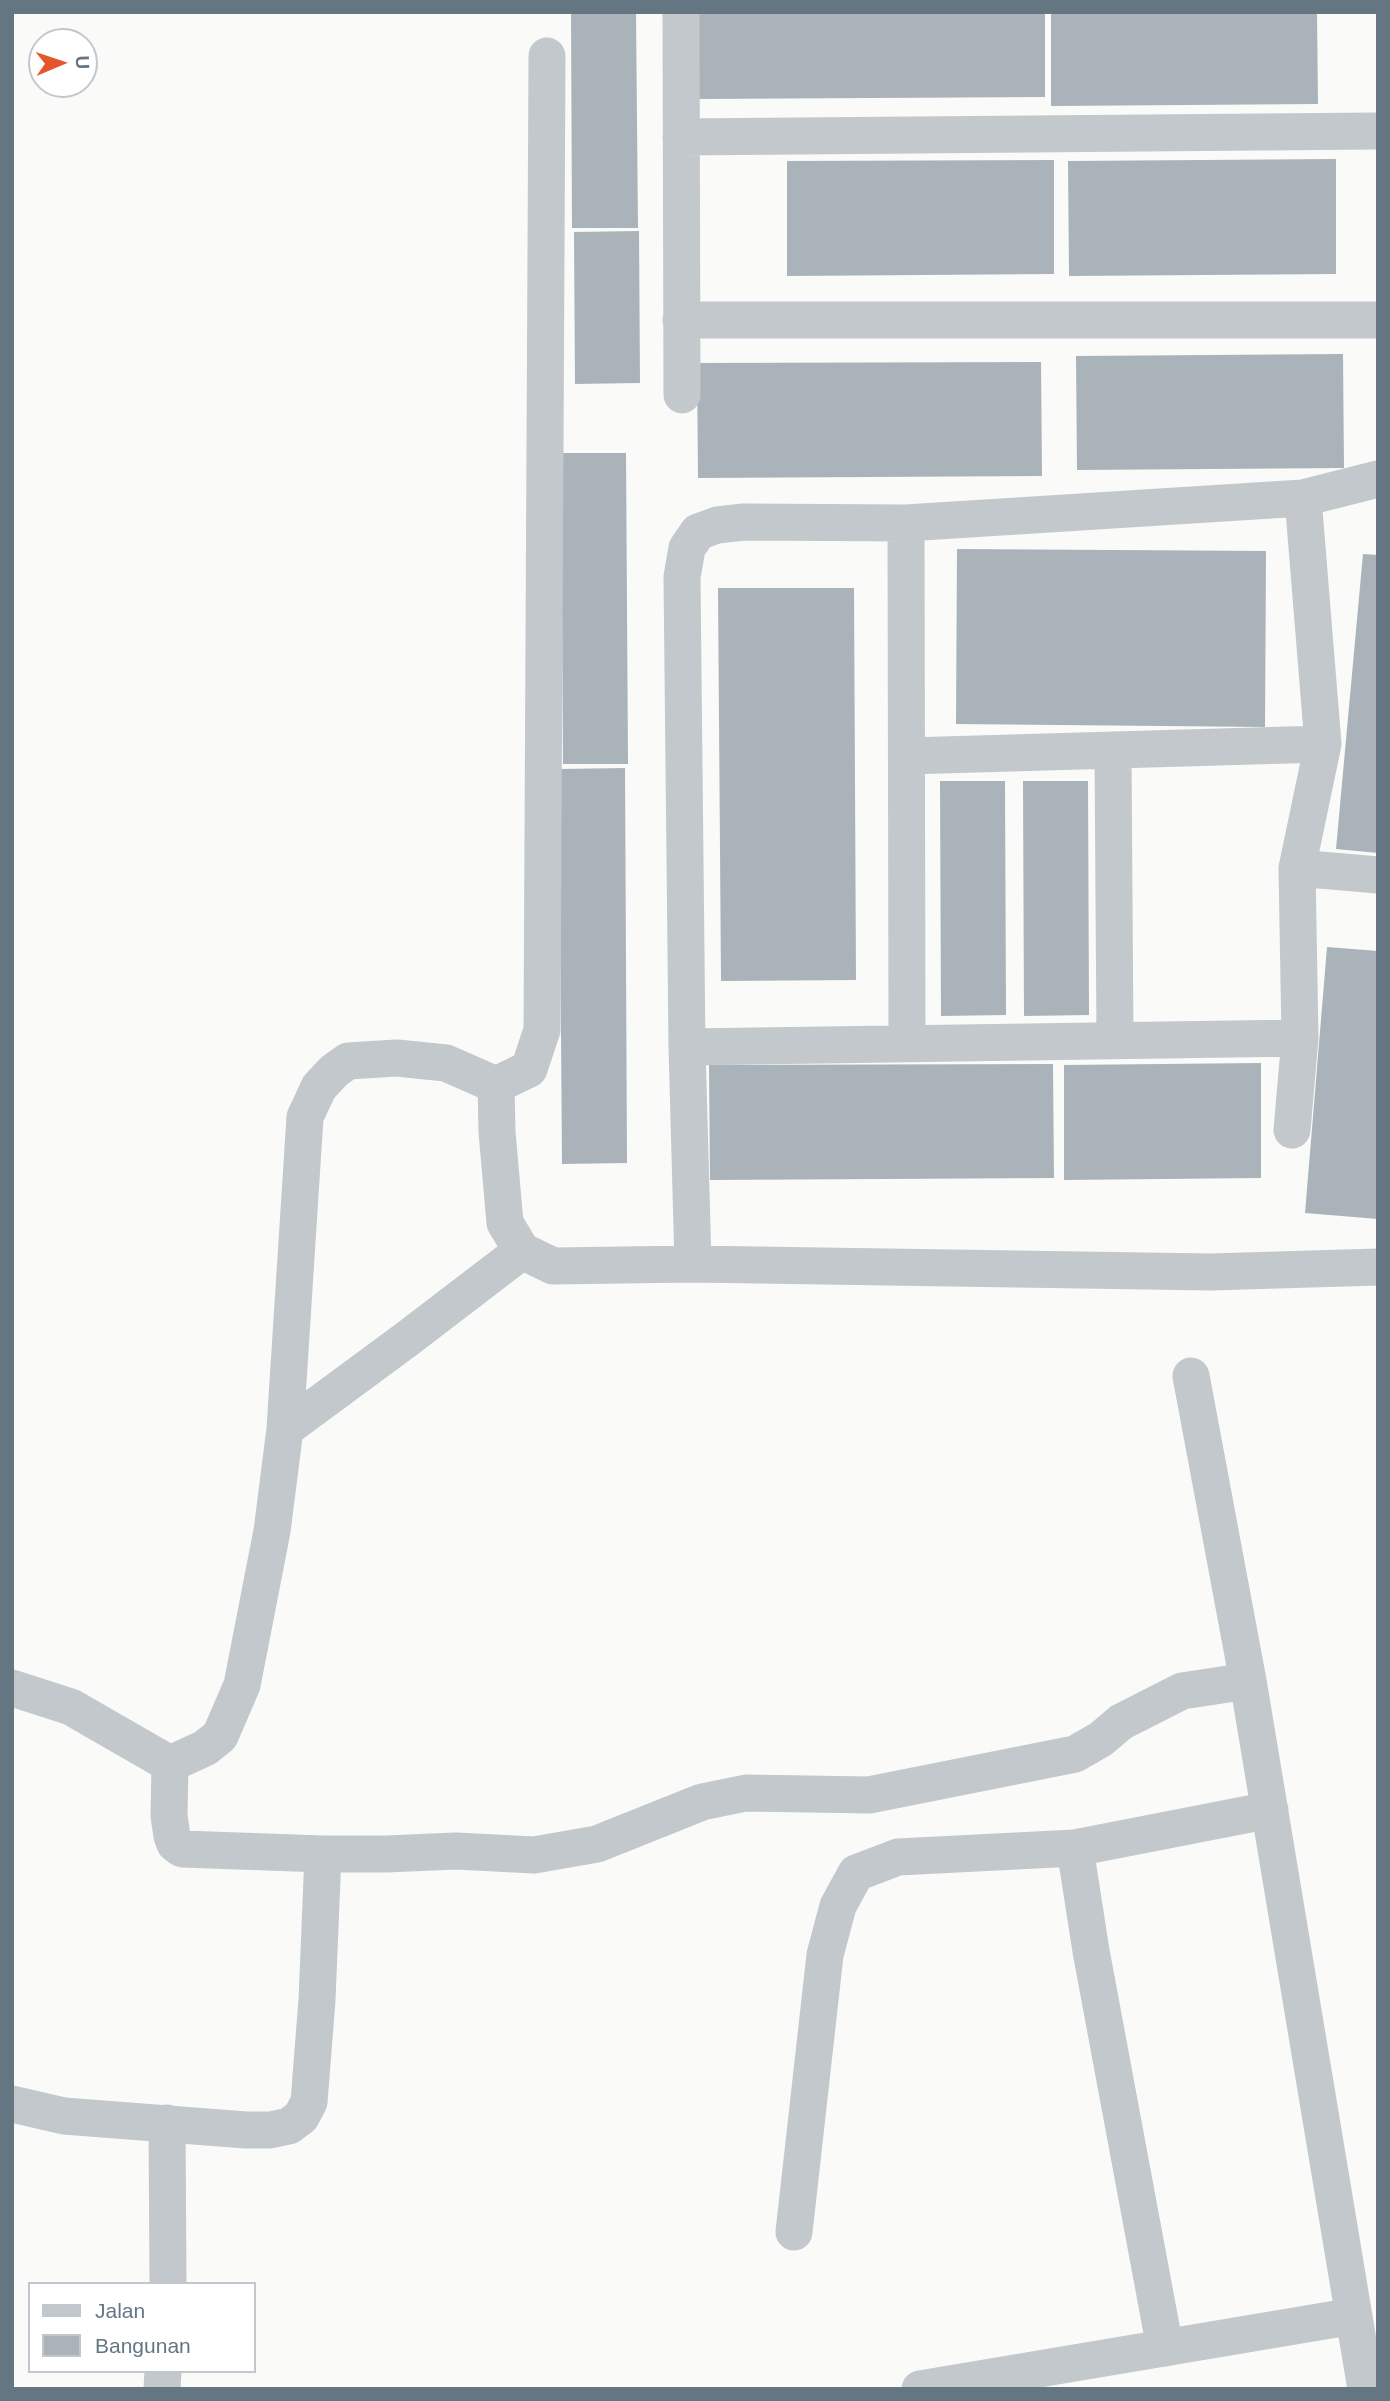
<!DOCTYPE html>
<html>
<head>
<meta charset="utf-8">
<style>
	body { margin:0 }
	#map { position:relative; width:1390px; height:2401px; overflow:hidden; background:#fafaf8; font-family:Arial,sans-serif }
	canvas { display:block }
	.frame { position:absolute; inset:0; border:14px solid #657683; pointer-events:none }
	.legend { position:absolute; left:28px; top:2282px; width:228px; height:91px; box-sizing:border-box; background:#fff; border:2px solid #c1c8cd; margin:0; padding:9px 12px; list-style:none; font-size:21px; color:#657683 }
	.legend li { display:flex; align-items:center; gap:14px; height:35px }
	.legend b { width:35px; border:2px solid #c1c8cd }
	.north { position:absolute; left:28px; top:28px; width:70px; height:70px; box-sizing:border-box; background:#fff; border:2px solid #c1c8cd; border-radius:50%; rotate:88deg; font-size:19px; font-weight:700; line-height:28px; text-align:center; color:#657683 }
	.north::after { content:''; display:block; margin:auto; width:24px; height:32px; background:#e4572e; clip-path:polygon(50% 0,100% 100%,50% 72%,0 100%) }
</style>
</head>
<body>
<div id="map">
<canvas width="1390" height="2401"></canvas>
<div class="frame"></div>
<ul class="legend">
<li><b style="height:9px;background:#c3c8cc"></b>Jalan</li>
<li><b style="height:19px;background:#aab3b9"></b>Bangunan</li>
</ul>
<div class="north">U</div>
</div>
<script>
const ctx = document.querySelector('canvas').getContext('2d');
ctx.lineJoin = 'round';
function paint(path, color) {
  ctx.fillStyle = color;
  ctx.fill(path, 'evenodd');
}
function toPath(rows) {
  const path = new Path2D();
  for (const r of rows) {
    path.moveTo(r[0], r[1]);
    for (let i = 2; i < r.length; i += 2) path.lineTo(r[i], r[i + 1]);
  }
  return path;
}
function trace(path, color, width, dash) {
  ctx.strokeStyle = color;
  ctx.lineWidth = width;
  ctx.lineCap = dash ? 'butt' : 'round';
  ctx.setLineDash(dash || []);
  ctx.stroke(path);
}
paint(toPath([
	[571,12,636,12,638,228,572,228],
	[697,12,1045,12,1045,97,698,99],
	[1051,12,1317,12,1318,104,1051,106],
	[1336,159,1336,274,1069,276,1068,161],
	[1054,160,1054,274,787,276,787,161],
	[639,231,640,383,575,384,574,232],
	[1343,354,1344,468,1077,470,1076,356],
	[1041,362,1042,476,698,478,697,363],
	[561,453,626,453,628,764,563,764],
	[957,549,1266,551,1265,727,956,724],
	[1363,554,1378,555,1378,853,1336,849],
	[718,588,854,588,856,980,721,981],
	[625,768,627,1163,562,1164,559,769],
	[940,781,1005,781,1006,1015,941,1016],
	[1023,781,1088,781,1089,1015,1024,1016],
	[1327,947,1378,951,1378,1219,1305,1213],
	[1261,1063,1261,1178,1064,1180,1064,1065],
	[1053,1064,1054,1178,710,1180,709,1065]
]), '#aab3b9');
trace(toPath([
	[681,12,682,395],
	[681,137,1378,131],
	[681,320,1378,320],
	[906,523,907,1043],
	[1113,750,1115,1040],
	[907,756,1323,744],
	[1297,868,1378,875],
	[687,1047,1300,1038],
	[1292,1130,1300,1038,1297,868,1323,744,1303,498],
	[522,1251,505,1223,497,1132,496,1085,529,1069,542,1030,547,56],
	[693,1264,687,1047,682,577,687,548,698,532,717,525,744,522,906,523,1303,498,1378,479],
	[1191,1376,1248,1681,1366,2389],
	[285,1429,305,1117,319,1087,334,1071,348,1061,397,1058,446,1063,496,1085],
	[12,1688,71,1707,170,1764,169,1816,172,1836,175,1844,182,1849,323,1854,386,1854,456,1851,534,1855,597,1844,702,1802,746,1793,869,1795,1075,1754,1101,1739,1121,1722,1182,1691,1248,1681],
	[170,1764,205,1748,220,1736,242,1685,272,1531,285,1429,407,1339,522,1251,553,1266,693,1264,1211,1272,1378,1267],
	[12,2104,64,2116,246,2130,270,2130,289,2126,301,2117,309,2102,317,2000,323,1854],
	[167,2123,168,2284],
	[794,2232,825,1955,838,1906,856,1873,898,1857,1075,1848],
	[1165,2348,1091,1951,1075,1848,1270,1810],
	[162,2389,163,2371],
	[920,2389,1354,2316]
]), '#c3c8cc', 37);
</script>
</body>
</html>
